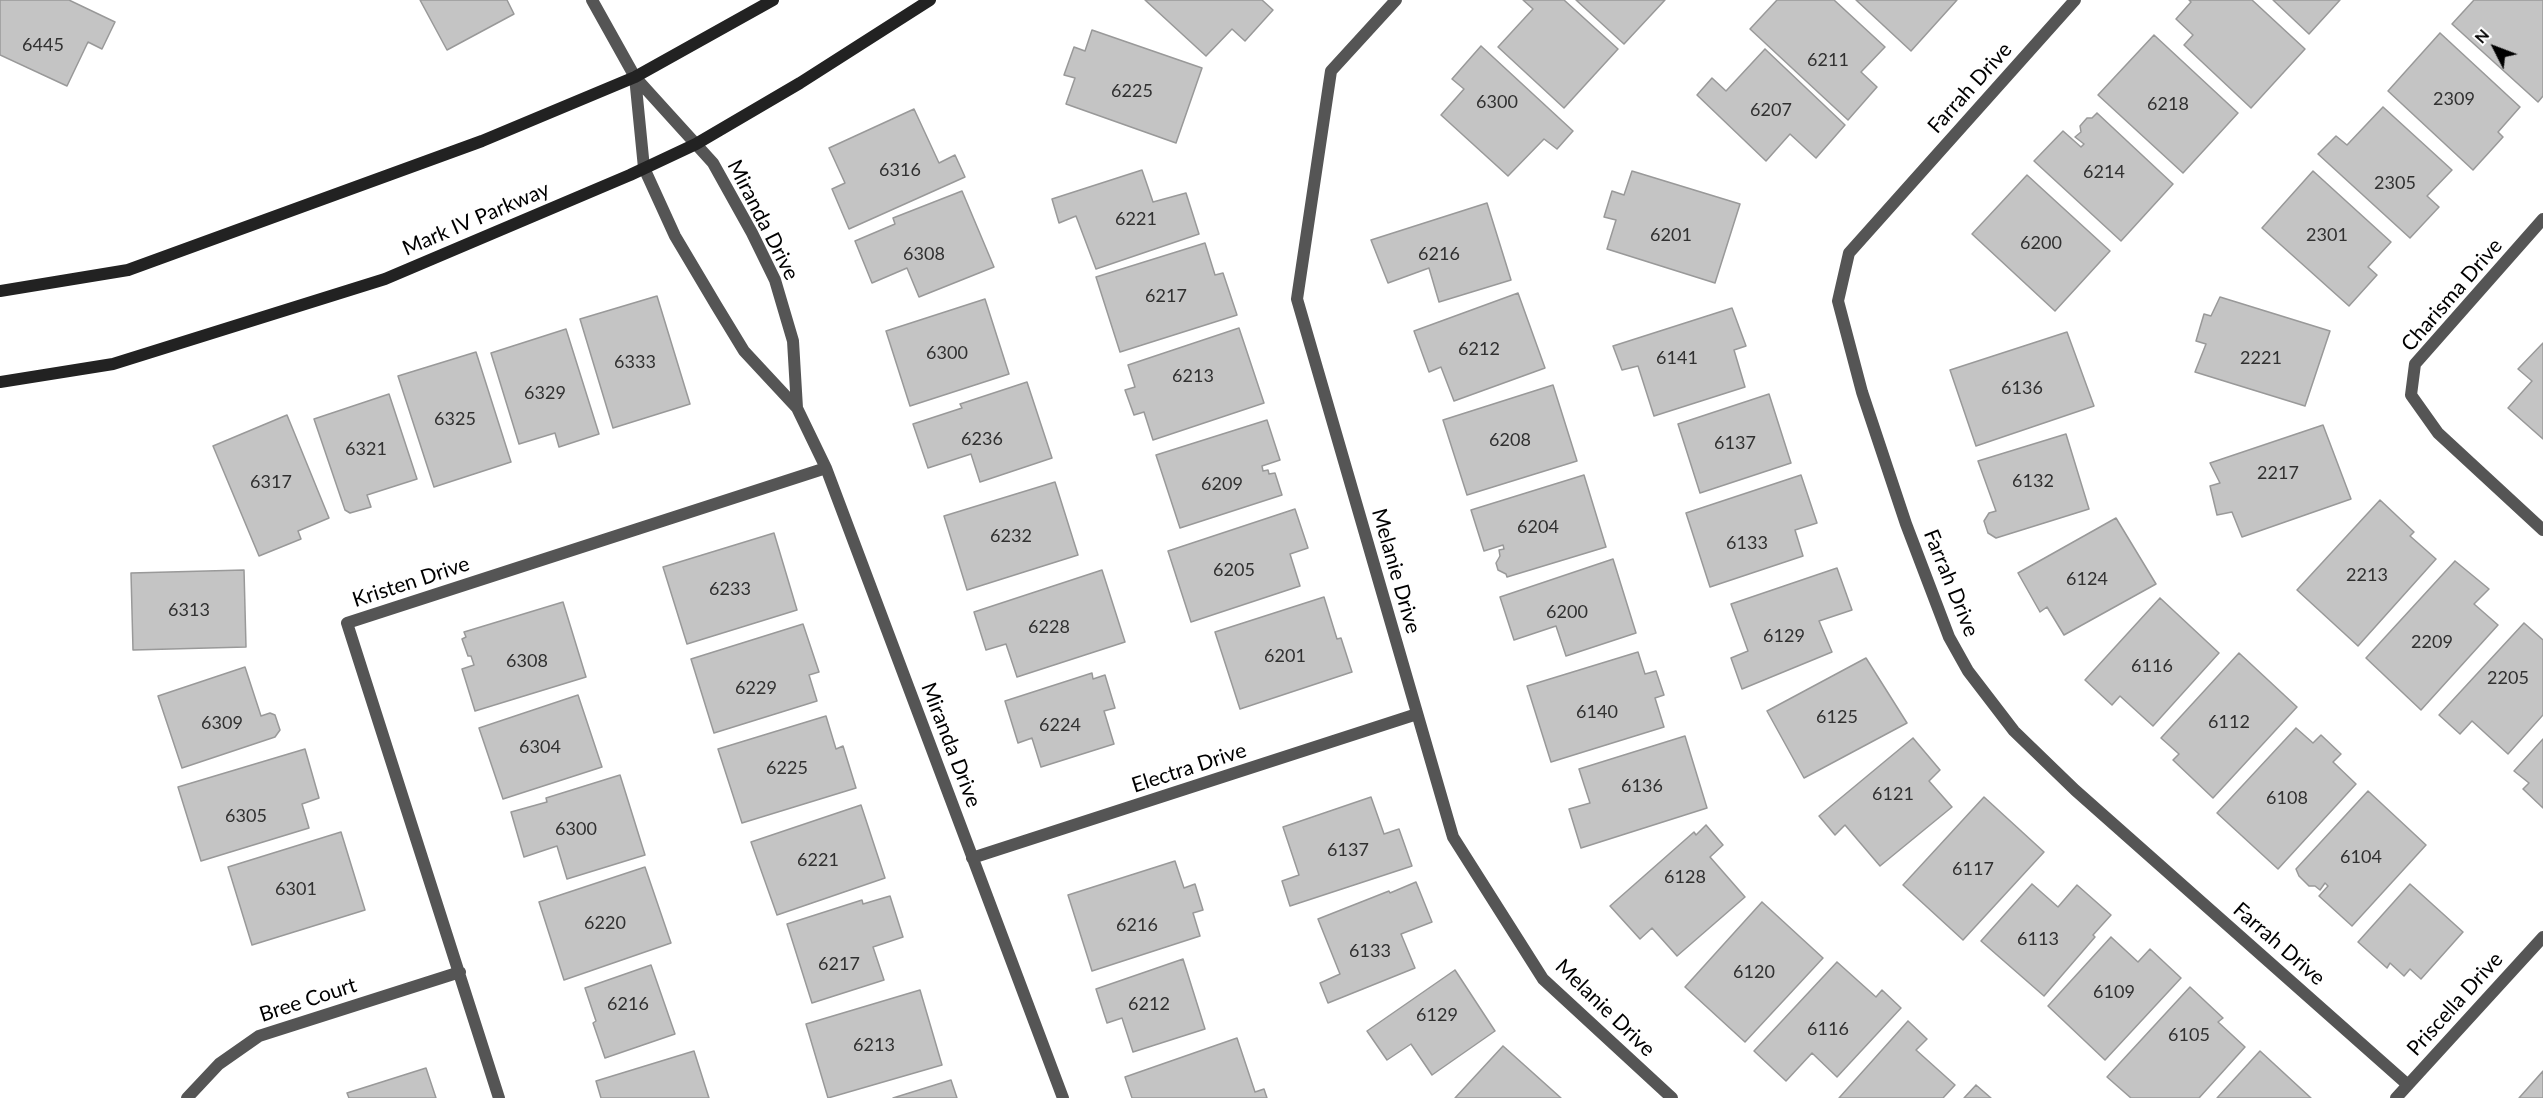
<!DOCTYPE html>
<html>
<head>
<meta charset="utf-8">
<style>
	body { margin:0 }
	#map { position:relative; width:2543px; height:1098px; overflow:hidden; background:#fff; font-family:Lato,sans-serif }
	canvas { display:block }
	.north { position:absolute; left:2465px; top:18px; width:60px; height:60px; -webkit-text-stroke:4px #fff; paint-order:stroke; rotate:312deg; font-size:16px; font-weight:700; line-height:24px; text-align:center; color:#000 }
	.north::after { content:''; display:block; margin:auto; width:21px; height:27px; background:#000; clip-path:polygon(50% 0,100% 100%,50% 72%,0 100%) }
</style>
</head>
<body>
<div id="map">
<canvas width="2543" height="1098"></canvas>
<div class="north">N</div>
</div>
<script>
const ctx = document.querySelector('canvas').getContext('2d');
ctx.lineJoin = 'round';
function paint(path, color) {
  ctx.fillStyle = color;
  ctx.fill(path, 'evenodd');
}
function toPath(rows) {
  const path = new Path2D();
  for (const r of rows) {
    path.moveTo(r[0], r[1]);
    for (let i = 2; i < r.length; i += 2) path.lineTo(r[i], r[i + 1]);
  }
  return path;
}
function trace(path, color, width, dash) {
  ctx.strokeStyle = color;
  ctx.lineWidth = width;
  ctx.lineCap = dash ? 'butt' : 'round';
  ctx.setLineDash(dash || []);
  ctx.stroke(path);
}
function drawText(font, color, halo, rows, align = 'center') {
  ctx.font = font + ' Lato,sans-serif';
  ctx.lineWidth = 4.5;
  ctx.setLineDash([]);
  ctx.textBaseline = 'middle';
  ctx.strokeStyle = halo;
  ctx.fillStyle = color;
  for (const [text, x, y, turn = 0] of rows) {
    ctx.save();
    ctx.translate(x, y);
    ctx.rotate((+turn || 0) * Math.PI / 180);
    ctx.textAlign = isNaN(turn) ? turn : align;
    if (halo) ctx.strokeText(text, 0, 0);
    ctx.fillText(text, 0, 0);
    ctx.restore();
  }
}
const building = toPath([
	[0,0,69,0,115,22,102,49,88,42,67,86,0,55,0,0],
	[420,0,507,0,514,14,447,50,420,0],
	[1145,0,1262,0,1273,10,1245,41,1232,29,1206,56,1145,0],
	[1523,0,1564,0,1618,49,1564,108,1498,47,1533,9,1523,0],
	[1576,0,1665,0,1624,44,1576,0],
	[1777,0,1834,0,1885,47,1861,72,1877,87,1848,120,1750,29,1777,0],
	[1856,0,1957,0,1911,51,1856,0],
	[2189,0,2252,0,2305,49,2251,108,2184,45,2193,35,2176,19,2191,2,2189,0],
	[2273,0,2340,0,2309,34,2273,0],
	[2474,0,2543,0,2543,96,2538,102,2452,24,2474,0],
	[1092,30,1202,68,1176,143,1066,104,1075,78,1064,75,1074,47,1085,51,1092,30],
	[2440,33,2520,107,2498,132,2503,137,2473,170,2388,91,2440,33],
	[2154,35,2238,113,2183,173,2098,95,2154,35],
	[1481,46,1573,131,1557,149,1544,139,1508,176,1441,115,1464,89,1452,79,1481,46],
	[1765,49,1845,125,1816,158,1790,134,1766,161,1697,95,1712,78,1726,91,1765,49],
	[2383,107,2452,170,2427,196,2439,207,2410,238,2318,154,2336,136,2347,145,2383,107],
	[914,109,939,163,955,155,965,177,849,229,832,189,845,183,829,148,914,109],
	[2097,113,2173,184,2121,241,2034,161,2063,131,2081,147,2084,144,2075,137,2081,132,2080,126,2087,118,2092,118,2097,113],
	[1142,170,1153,202,1186,193,1199,234,1096,269,1076,216,1059,223,1052,199,1142,170],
	[1632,171,1740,204,1715,283,1607,249,1616,220,1604,217,1612,191,1624,195,1632,171],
	[2313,171,2391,242,2368,267,2377,275,2349,306,2262,228,2313,171],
	[2027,175,2110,251,2055,311,1972,234,2027,175],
	[962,191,994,267,919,297,907,268,872,283,855,241,895,224,893,218,962,191],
	[1487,203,1511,280,1439,302,1429,268,1388,283,1371,240,1487,203],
	[1205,243,1215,275,1223,273,1237,315,1120,352,1096,277,1205,243],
	[1518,293,1545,368,1454,401,1441,367,1429,372,1414,331,1518,293],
	[657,296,690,404,613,428,580,319,657,296],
	[2220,297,2330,331,2305,406,2195,372,2206,344,2196,341,2204,314,2211,316,2220,297],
	[985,299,1009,374,910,406,886,331,985,299],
	[1732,308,1746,346,1734,350,1745,387,1654,416,1638,366,1622,370,1613,346,1732,308],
	[1239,328,1264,403,1153,440,1144,412,1134,415,1125,390,1135,387,1128,365,1239,328],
	[566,329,599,434,559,447,555,433,519,444,491,353,566,329],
	[2067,332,2094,406,1976,446,1950,370,2067,332],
	[2543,343,2543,439,2508,408,2532,381,2518,369,2543,343],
	[476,352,511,462,434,487,398,376,476,352],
	[1027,382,1052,458,980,482,971,454,928,468,913,424,962,408,960,404,1027,382],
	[1553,385,1577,461,1467,495,1443,420,1553,385],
	[389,394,417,479,367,495,371,507,350,513,345,510,314,419,389,394],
	[1769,394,1791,463,1700,493,1678,424,1769,394],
	[287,415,329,518,298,531,301,539,259,556,213,446,287,415],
	[1267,420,1280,460,1262,466,1263,471,1268,470,1269,474,1275,473,1282,495,1180,528,1156,455,1267,420],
	[2323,425,2351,499,2242,537,2232,512,2217,515,2210,486,2220,483,2210,463,2323,425],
	[2066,434,2089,509,1996,538,1988,533,1984,521,1989,513,1996,511,1978,461,2066,434],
	[1584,475,1606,547,1507,577,1506,574,1498,570,1496,563,1500,556,1499,550,1504,549,1503,545,1484,551,1471,510,1584,475],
	[1801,475,1817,523,1795,530,1803,556,1710,587,1686,513,1801,475],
	[1055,482,1078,555,967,590,944,516,1055,482],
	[2380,500,2414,532,2410,536,2436,559,2358,646,2297,590,2380,500],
	[1295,509,1308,548,1290,554,1300,586,1191,622,1168,551,1295,509],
	[2116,518,2156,584,2064,635,2047,607,2040,612,2018,573,2116,518],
	[774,533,797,610,687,644,663,567,774,533],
	[1613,559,1636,633,1566,656,1556,626,1514,640,1500,597,1613,559],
	[2455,561,2489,589,2474,604,2498,625,2421,710,2366,658,2455,561],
	[1837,568,1852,610,1819,621,1832,652,1742,689,1731,658,1748,651,1731,604,1837,568],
	[244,570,246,647,133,650,131,573,244,570],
	[1102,570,1125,642,1017,677,1006,644,986,650,974,612,1102,570],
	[1324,597,1337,639,1341,638,1352,672,1240,709,1215,632,1324,597],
	[2160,598,2219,653,2153,726,2120,696,2112,705,2085,680,2160,598],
	[563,602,586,677,475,711,462,669,474,665,471,656,468,656,462,639,466,637,464,632,563,602],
	[2524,623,2543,640,2543,715,2508,754,2472,721,2460,734,2439,715,2524,623],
	[803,624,819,672,809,675,817,701,714,733,691,659,803,624],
	[1638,652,1645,674,1656,671,1664,695,1655,698,1664,727,1551,762,1527,686,1638,652],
	[2239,653,2297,707,2213,798,2173,760,2179,754,2161,738,2239,653],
	[1866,658,1907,723,1804,778,1767,711,1866,658],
	[245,667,261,716,270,713,275,715,280,730,275,737,182,768,158,696,245,667],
	[1092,673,1093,679,1105,675,1115,708,1104,711,1114,744,1041,767,1032,738,1018,743,1005,701,1092,673],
	[578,695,602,767,503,799,479,728,578,695],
	[826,716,836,749,843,746,856,788,742,823,718,749,826,716],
	[2296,728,2313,743,2321,735,2341,754,2333,762,2356,784,2278,869,2217,813,2296,728],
	[1685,736,1707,808,1581,848,1569,809,1590,803,1579,769,1685,736],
	[1913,738,1940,770,1929,781,1952,807,1880,866,1845,825,1835,835,1819,816,1913,738],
	[2543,739,2543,808,2523,789,2529,783,2514,771,2543,739],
	[305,749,319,798,302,804,309,828,201,861,178,787,305,749],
	[620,775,645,855,567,879,557,846,524,857,511,812,547,802,546,798,620,775],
	[2368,791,2426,845,2352,926,2319,896,2328,886,2325,883,2320,890,2315,886,2309,886,2299,876,2296,869,2368,791],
	[1371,797,1384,834,1399,829,1412,866,1290,906,1282,881,1299,875,1283,827,1371,797],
	[1984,797,2044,852,1963,940,1903,885,1984,797],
	[861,805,885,878,777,915,751,842,861,805],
	[1706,825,1723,845,1710,857,1745,897,1677,956,1652,928,1640,939,1610,906,1694,832,1696,835,1706,825],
	[341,832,365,910,252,945,228,867,341,832],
	[1175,861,1184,888,1195,884,1203,910,1193,913,1200,936,1092,971,1068,895,1175,861],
	[645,867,671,943,564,980,539,902,645,867],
	[1416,882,1432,922,1401,934,1415,968,1328,1003,1320,983,1340,974,1318,919,1389,891,1390,893,1416,882],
	[2032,884,2058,907,2077,885,2111,915,2093,935,2095,937,2044,996,1981,941,2032,884],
	[2410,884,2463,932,2421,979,2410,969,2404,976,2390,963,2387,968,2358,942,2410,884],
	[890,896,903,937,873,947,884,980,812,1003,787,924,862,900,863,904,890,896],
	[1762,902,1823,958,1745,1042,1685,987,1762,902],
	[2111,937,2138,962,2150,949,2181,978,2105,1060,2048,1006,2111,937],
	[1183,959,1205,1029,1133,1052,1122,1018,1107,1023,1096,989,1183,959],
	[1837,962,1876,997,1882,990,1901,1008,1837,1077,1812,1053,1786,1081,1754,1051,1837,962],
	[651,965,675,1034,605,1058,593,1023,596,1021,585,988,651,965],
	[1455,970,1495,1031,1432,1075,1411,1044,1387,1060,1367,1031,1455,970],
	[2190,987,2223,1018,2218,1022,2245,1047,2199,1098,2131,1098,2107,1077,2190,987],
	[920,990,942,1065,828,1098,806,1024,920,990],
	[1908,1021,1927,1039,1916,1050,1955,1085,1943,1098,1839,1098,1908,1021],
	[1237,1038,1255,1092,1264,1089,1267,1098,1132,1098,1125,1077,1237,1038],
	[1503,1046,1561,1098,1455,1098,1503,1046],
	[694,1051,709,1098,601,1098,596,1081,694,1051],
	[2260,1051,2311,1098,2217,1098,2260,1051],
	[426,1068,436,1098,349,1098,347,1093,426,1068],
	[2543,1071,2543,1098,2519,1098,2543,1071],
	[951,1080,957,1098,893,1098,951,1080],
	[1976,1085,1991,1098,1964,1098,1976,1085]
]);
paint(building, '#c4c4c4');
trace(building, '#999', 1.5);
trace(toPath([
	[592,0,635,77,713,163,752,233,775,280,793,341,797,408],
	[1396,0,1331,71,1297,299,1453,837,1543,979,1672,1098],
	[2075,0,1849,253,1838,301,1862,392,1906,524,1949,637,1968,671,2014,731,2075,790,2408,1085],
	[635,77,644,168,675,236,716,305,744,351,797,408,826,468,1063,1098],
	[2543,219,2415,364,2411,395,2438,433,2543,530],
	[972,858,1417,714],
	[187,1098,219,1064,259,1036,460,972],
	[499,1098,347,623,826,468],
	[2396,1098,2543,937]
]), '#555', 12);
trace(toPath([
	[0,291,128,270,482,141,635,77,773,0],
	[0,382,113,364,385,279,630,175,696,144,800,83,930,0]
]), '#222', 12);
drawText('18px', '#313131', null, [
	["6445",43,45],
	["6211",1828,60],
	["6225",1132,91],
	["2309",2454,99],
	["6300",1497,102],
	["6218",2168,104],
	["6207",1771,110],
	["6316",900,170],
	["6214",2104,172],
	["2305",2395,183],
	["6221",1136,219],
	["6201",1671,235],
	["2301",2327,235],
	["6200",2041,243],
	["6308",924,254],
	["6216",1439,254],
	["6217",1166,296],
	["6212",1479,349],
	["6300",947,353],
	["6141",1677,358],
	["2221",2261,358],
	["6333",635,362],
	["6213",1193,376],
	["6136",2022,388],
	["6329",545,393],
	["6325",455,419],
	["6236",982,439],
	["6208",1510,440],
	["6137",1735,443],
	["6321",366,449],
	["2217",2278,473],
	["6132",2033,481],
	["6317",271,482],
	["6209",1222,484],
	["6204",1538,527],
	["6232",1011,536],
	["6133",1747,543],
	["6205",1234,570],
	["2213",2367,575],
	["6124",2087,579],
	["6233",730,589],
	["6313",189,610],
	["6200",1567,612],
	["6228",1049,627],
	["6129",1784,636],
	["2209",2432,642],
	["6201",1285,656],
	["6308",527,661],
	["6116",2152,666],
	["2205",2508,678],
	["6229",756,688],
	["6140",1597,712],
	["6125",1837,717],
	["6112",2229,722],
	["6309",222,723],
	["6224",1060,725],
	["6304",540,747],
	["6225",787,768],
	["6136",1642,786],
	["6121",1893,794],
	["6108",2287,798],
	["6305",246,816],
	["6300",576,829],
	["6137",1348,850],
	["6104",2361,857],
	["6221",818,860],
	["6117",1973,869],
	["6128",1685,877],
	["6301",296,889],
	["6220",605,923],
	["6216",1137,925],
	["6113",2038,939],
	["6133",1370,951],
	["6217",839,964],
	["6120",1754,972],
	["6109",2114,992],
	["6216",628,1004],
	["6212",1149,1004],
	["6129",1437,1015],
	["6116",1828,1029],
	["6105",2189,1035],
	["6213",874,1045]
]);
drawText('21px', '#000', '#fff', [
	["Farrah Drive",1970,88,-48],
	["Mark IV Parkway",476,219,-23],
	["Miranda Drive",763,220,63],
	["Charisma Drive",2452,295,-49],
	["Melanie Drive",1396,571,74],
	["Kristen Drive",411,582,-18],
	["Farrah Drive",1951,583,68],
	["Miranda Drive",951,745,69],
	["Electra Drive",1189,768,-18],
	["Farrah Drive",2279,944,41],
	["Bree Court",308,1000,-18],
	["Priscella Drive",2455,1004,-48],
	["Melanie Drive",1605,1008,44]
]);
</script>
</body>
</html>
